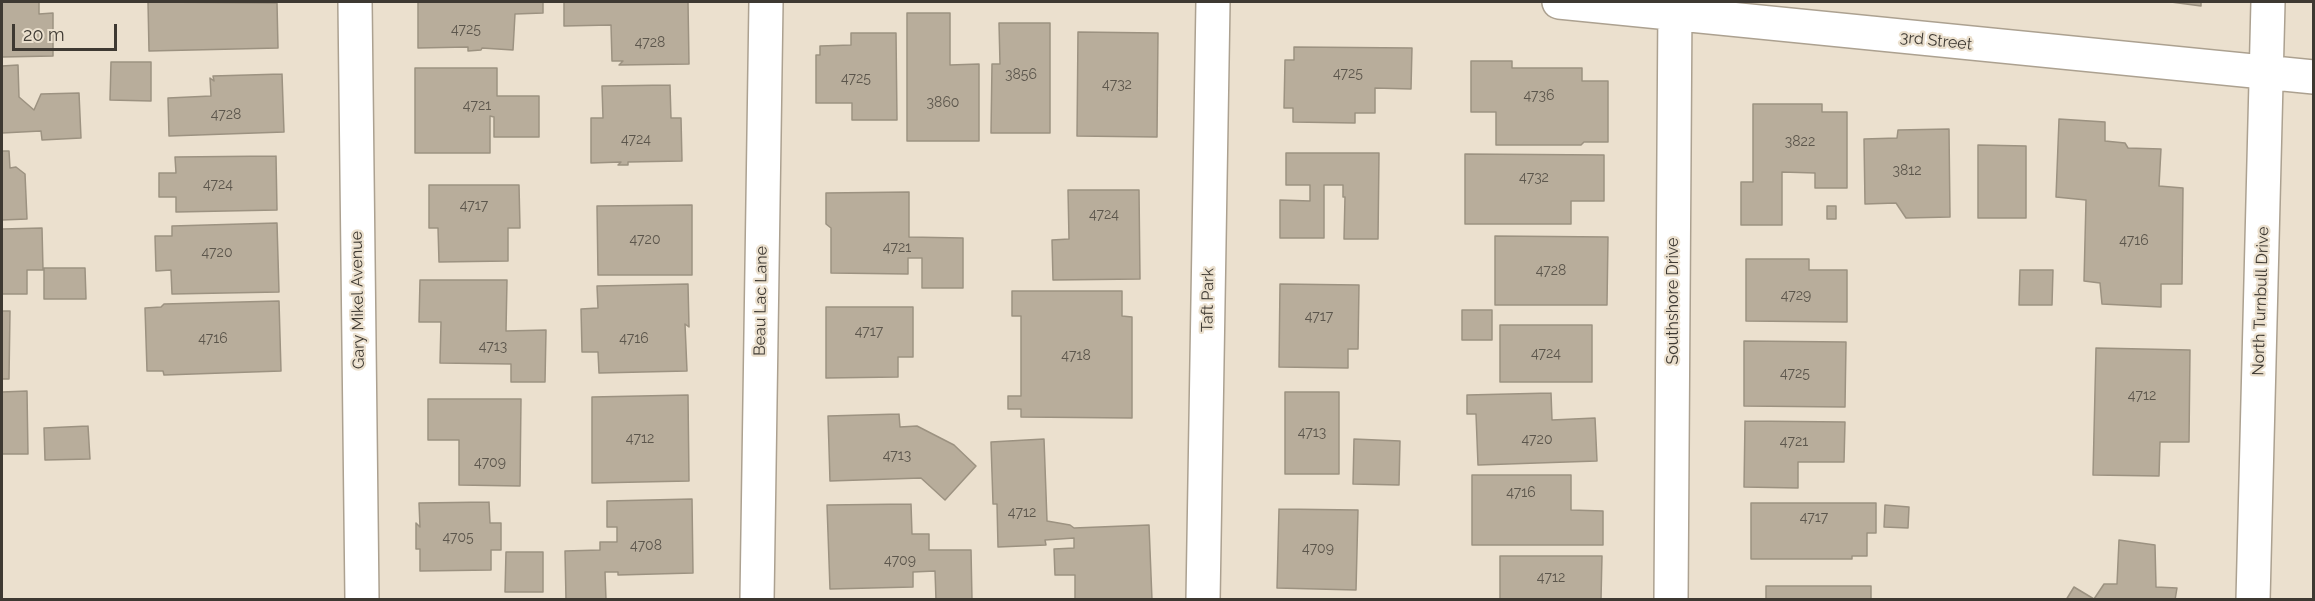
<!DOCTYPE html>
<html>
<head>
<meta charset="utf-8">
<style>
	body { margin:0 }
	#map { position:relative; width:2315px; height:601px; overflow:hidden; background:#ebe0ce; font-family:Raleway,sans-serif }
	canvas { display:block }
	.frame { position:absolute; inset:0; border:3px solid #3e3932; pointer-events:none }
	.scale { position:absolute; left:12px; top:24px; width:105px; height:27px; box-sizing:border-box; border:3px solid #3e3932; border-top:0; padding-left:8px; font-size:18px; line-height:21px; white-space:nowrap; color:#3e3932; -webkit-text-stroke:4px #ebe0ce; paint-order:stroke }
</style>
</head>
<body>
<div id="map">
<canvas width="2315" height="601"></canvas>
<div class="frame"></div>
<div class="scale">20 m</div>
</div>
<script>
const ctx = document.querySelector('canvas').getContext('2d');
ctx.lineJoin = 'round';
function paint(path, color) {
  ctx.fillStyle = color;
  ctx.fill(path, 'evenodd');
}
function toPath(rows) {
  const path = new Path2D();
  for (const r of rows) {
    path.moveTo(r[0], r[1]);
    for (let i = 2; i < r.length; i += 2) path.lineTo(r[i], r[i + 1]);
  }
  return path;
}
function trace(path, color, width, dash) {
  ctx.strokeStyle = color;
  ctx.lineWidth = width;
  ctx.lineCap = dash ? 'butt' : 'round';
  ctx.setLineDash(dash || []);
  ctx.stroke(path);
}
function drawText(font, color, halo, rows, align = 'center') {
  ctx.font = font + ' Raleway,sans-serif';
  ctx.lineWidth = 4.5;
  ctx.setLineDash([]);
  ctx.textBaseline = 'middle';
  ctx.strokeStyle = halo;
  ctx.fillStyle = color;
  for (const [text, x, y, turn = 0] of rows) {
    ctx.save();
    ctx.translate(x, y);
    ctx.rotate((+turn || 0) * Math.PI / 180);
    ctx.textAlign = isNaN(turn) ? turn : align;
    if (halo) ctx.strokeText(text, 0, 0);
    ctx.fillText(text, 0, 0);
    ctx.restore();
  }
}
const building = toPath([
	[2,2,39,2,39,14,53,13,53,56,2,57,2,2],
	[148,2,277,3,278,48,149,51,148,2],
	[418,2,543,2,543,13,515,14,513,50,482,48,481,50,468,51,468,47,418,48,418,2],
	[564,2,688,2,689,64,619,65,623,61,612,61,611,25,564,26,564,2],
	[2171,2,2201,2,2201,6,2171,2],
	[907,13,950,13,950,65,979,64,979,141,907,141,907,13],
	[999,23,1050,23,1050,133,991,133,992,64,1000,64,999,23],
	[1078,32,1158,33,1157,137,1077,136,1078,32],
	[851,33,896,33,897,120,852,120,852,103,816,103,816,55,820,55,820,46,851,45,851,33],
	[1294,47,1412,48,1411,89,1375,88,1375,113,1355,113,1355,123,1293,122,1293,108,1284,108,1285,60,1294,60,1294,47],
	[1471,61,1512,61,1512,68,1582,68,1582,81,1608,81,1608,142,1584,142,1581,145,1496,145,1496,112,1471,112,1471,61],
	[111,62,151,62,151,101,110,100,111,62],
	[18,65,19,97,34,110,41,94,79,93,81,138,42,140,41,131,2,133,2,66,18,65],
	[415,68,497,68,497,96,539,96,539,137,494,137,494,117,490,116,490,153,415,153,415,68],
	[282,74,284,132,169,136,168,98,211,96,210,78,214,81,213,76,282,74],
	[670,85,671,118,681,118,682,161,628,162,628,165,618,165,621,162,591,163,591,118,603,118,602,86,670,85],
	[1753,104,1822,104,1822,112,1847,112,1847,188,1815,188,1815,173,1782,172,1782,225,1741,225,1741,182,1753,182,1753,104],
	[2059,119,2105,122,2105,141,2125,143,2128,148,2161,149,2159,186,2183,188,2182,284,2161,284,2161,307,2102,304,2100,283,2084,281,2086,200,2056,197,2059,119],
	[1949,129,1950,217,1906,218,1896,203,1865,204,1864,139,1897,138,1898,130,1949,129],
	[1978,145,2026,146,2026,218,1978,218,1978,145],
	[2,151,9,151,10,168,16,167,25,174,27,219,2,220,2,151],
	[1286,153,1379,153,1378,239,1344,239,1345,197,1343,197,1343,185,1324,185,1324,238,1280,238,1280,200,1310,201,1310,185,1286,185,1286,153],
	[1465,154,1604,155,1604,201,1571,201,1571,224,1465,224,1465,154],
	[276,156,277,210,176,212,176,197,159,197,159,173,176,173,175,157,276,156],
	[429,185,519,185,520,228,508,228,508,261,439,262,438,228,429,228,429,185],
	[1068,190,1139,190,1140,279,1053,280,1052,240,1069,239,1068,190],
	[909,192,909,237,963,238,963,288,922,288,922,258,908,258,908,274,831,273,831,228,826,224,826,193,909,192],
	[692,205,692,275,598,275,597,206,692,205],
	[1827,206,1836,206,1836,219,1827,219,1827,206],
	[277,223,279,292,172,294,171,270,156,271,155,236,172,236,172,226,277,223],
	[42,228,43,270,27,270,27,294,2,294,2,229,42,228],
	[1495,236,1608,237,1607,305,1495,305,1495,236],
	[1746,259,1809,259,1809,270,1847,270,1847,322,1746,321,1746,259],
	[44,268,85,268,86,299,44,299,44,268],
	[2020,270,2053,270,2052,305,2019,305,2020,270],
	[420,280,507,280,506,331,546,330,545,382,511,382,511,364,440,363,441,322,419,322,420,280],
	[688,284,689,327,685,324,687,371,599,373,598,352,582,352,581,309,598,308,597,286,688,284],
	[1280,284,1359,285,1358,349,1348,349,1348,368,1279,367,1280,284],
	[1012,291,1122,291,1122,316,1132,317,1132,418,1021,417,1021,409,1008,409,1008,396,1021,396,1021,316,1012,316,1012,291],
	[279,301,281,371,164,375,163,371,147,371,145,308,161,307,164,304,279,301],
	[826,307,913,307,913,357,898,357,898,377,826,378,826,307],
	[1462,310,1492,310,1492,340,1462,340,1462,310],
	[2,311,10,311,9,379,2,379,2,311],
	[1500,325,1592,325,1592,382,1500,382,1500,325],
	[1744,341,1846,342,1845,407,1744,406,1744,341],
	[2096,348,2190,350,2189,442,2160,442,2159,476,2093,475,2096,348],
	[27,391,28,454,2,454,2,392,27,391],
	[1285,392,1339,392,1339,474,1285,474,1285,392],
	[1551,393,1552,420,1595,418,1597,461,1478,465,1476,414,1467,414,1467,395,1551,393],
	[688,395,689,481,592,483,592,397,688,395],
	[428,399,521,399,520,486,459,485,459,440,428,440,428,399],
	[899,414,900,427,917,426,954,445,976,466,945,500,921,478,830,481,828,416,899,414],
	[1745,421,1845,422,1844,462,1798,462,1798,488,1744,487,1745,421],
	[88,426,90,459,45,460,44,428,88,426],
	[1044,439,1047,521,1070,525,1074,528,1149,525,1152,600,1075,600,1075,575,1055,575,1054,549,1074,548,1074,538,1045,540,1046,545,998,547,997,504,993,504,991,442,1044,439],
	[1354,439,1400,441,1399,485,1353,484,1354,439],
	[1472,475,1571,475,1571,510,1603,511,1603,545,1472,545,1472,475],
	[692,499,693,573,618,575,618,572,605,572,606,600,566,600,565,551,600,550,600,542,617,542,617,527,607,527,607,501,692,499],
	[489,502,490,523,501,523,501,550,491,550,491,570,420,571,420,549,416,549,416,523,420,527,419,503,489,502],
	[1751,503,1876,503,1876,533,1867,533,1867,556,1852,556,1852,559,1751,559,1751,503],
	[911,504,912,534,929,534,929,550,971,550,972,600,936,600,935,571,913,572,913,587,830,589,827,505,911,504],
	[1885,505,1909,507,1908,528,1884,527,1885,505],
	[1279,509,1358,510,1356,590,1277,588,1279,509],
	[2119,540,2155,545,2156,587,2177,588,2175,600,2066,600,2074,587,2094,599,2104,584,2117,584,2119,540],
	[506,552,543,552,543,592,505,592,506,552],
	[1500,556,1602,556,1601,600,1500,600,1500,556],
	[1766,586,1871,586,1871,600,1766,600,1766,586]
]);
paint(building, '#b8ad9b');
trace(building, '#9c9281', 1.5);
const street = toPath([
	[355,2,362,600],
	[1559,2,2314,77],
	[757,600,766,2],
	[1203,600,1213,2],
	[1671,600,1675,2],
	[2253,600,2268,2]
]);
trace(street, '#aca190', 36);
trace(street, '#fff', 33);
drawText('14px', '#5c564c', null, [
	["4725",466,30],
	["4728",650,43],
	["4725",1348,74],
	["3856",1021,75],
	["4725",856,79],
	["4732",1117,85],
	["4736",1539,96],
	["3860",943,103],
	["4721",477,106],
	["4728",226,115],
	["4724",636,140],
	["3822",1800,142],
	["3812",1907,171],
	["4732",1534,178],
	["4724",218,185],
	["4717",474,206],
	["4724",1104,215],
	["4720",645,240],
	["4716",2134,241],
	["4721",897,248],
	["4720",217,253],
	["4728",1551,271],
	["4729",1796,296],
	["4717",1319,317],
	["4717",869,332],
	["4716",213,339],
	["4716",634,339],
	["4713",493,347],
	["4724",1546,354],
	["4718",1076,356],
	["4725",1795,374],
	["4712",2142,396],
	["4713",1312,433],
	["4712",640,439],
	["4720",1537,440],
	["4721",1794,442],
	["4713",897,456],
	["4709",490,463],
	["4716",1521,493],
	["4712",1022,513],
	["4717",1814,518],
	["4705",458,538],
	["4708",646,546],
	["4709",1318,549],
	["4709",900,561],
	["4712",1551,578]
]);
drawText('16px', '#3e3932', '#ebe0ce', [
	["3rd Street",1936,41,6],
	["Gary Mikel Avenue",358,300,-91],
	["Taft Park",1208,300,-89],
	["Beau Lac Lane",761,301,-89],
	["Southshore Drive",1673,301,-90],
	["North Turnbull Drive",2261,301,-88]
]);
</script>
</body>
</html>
